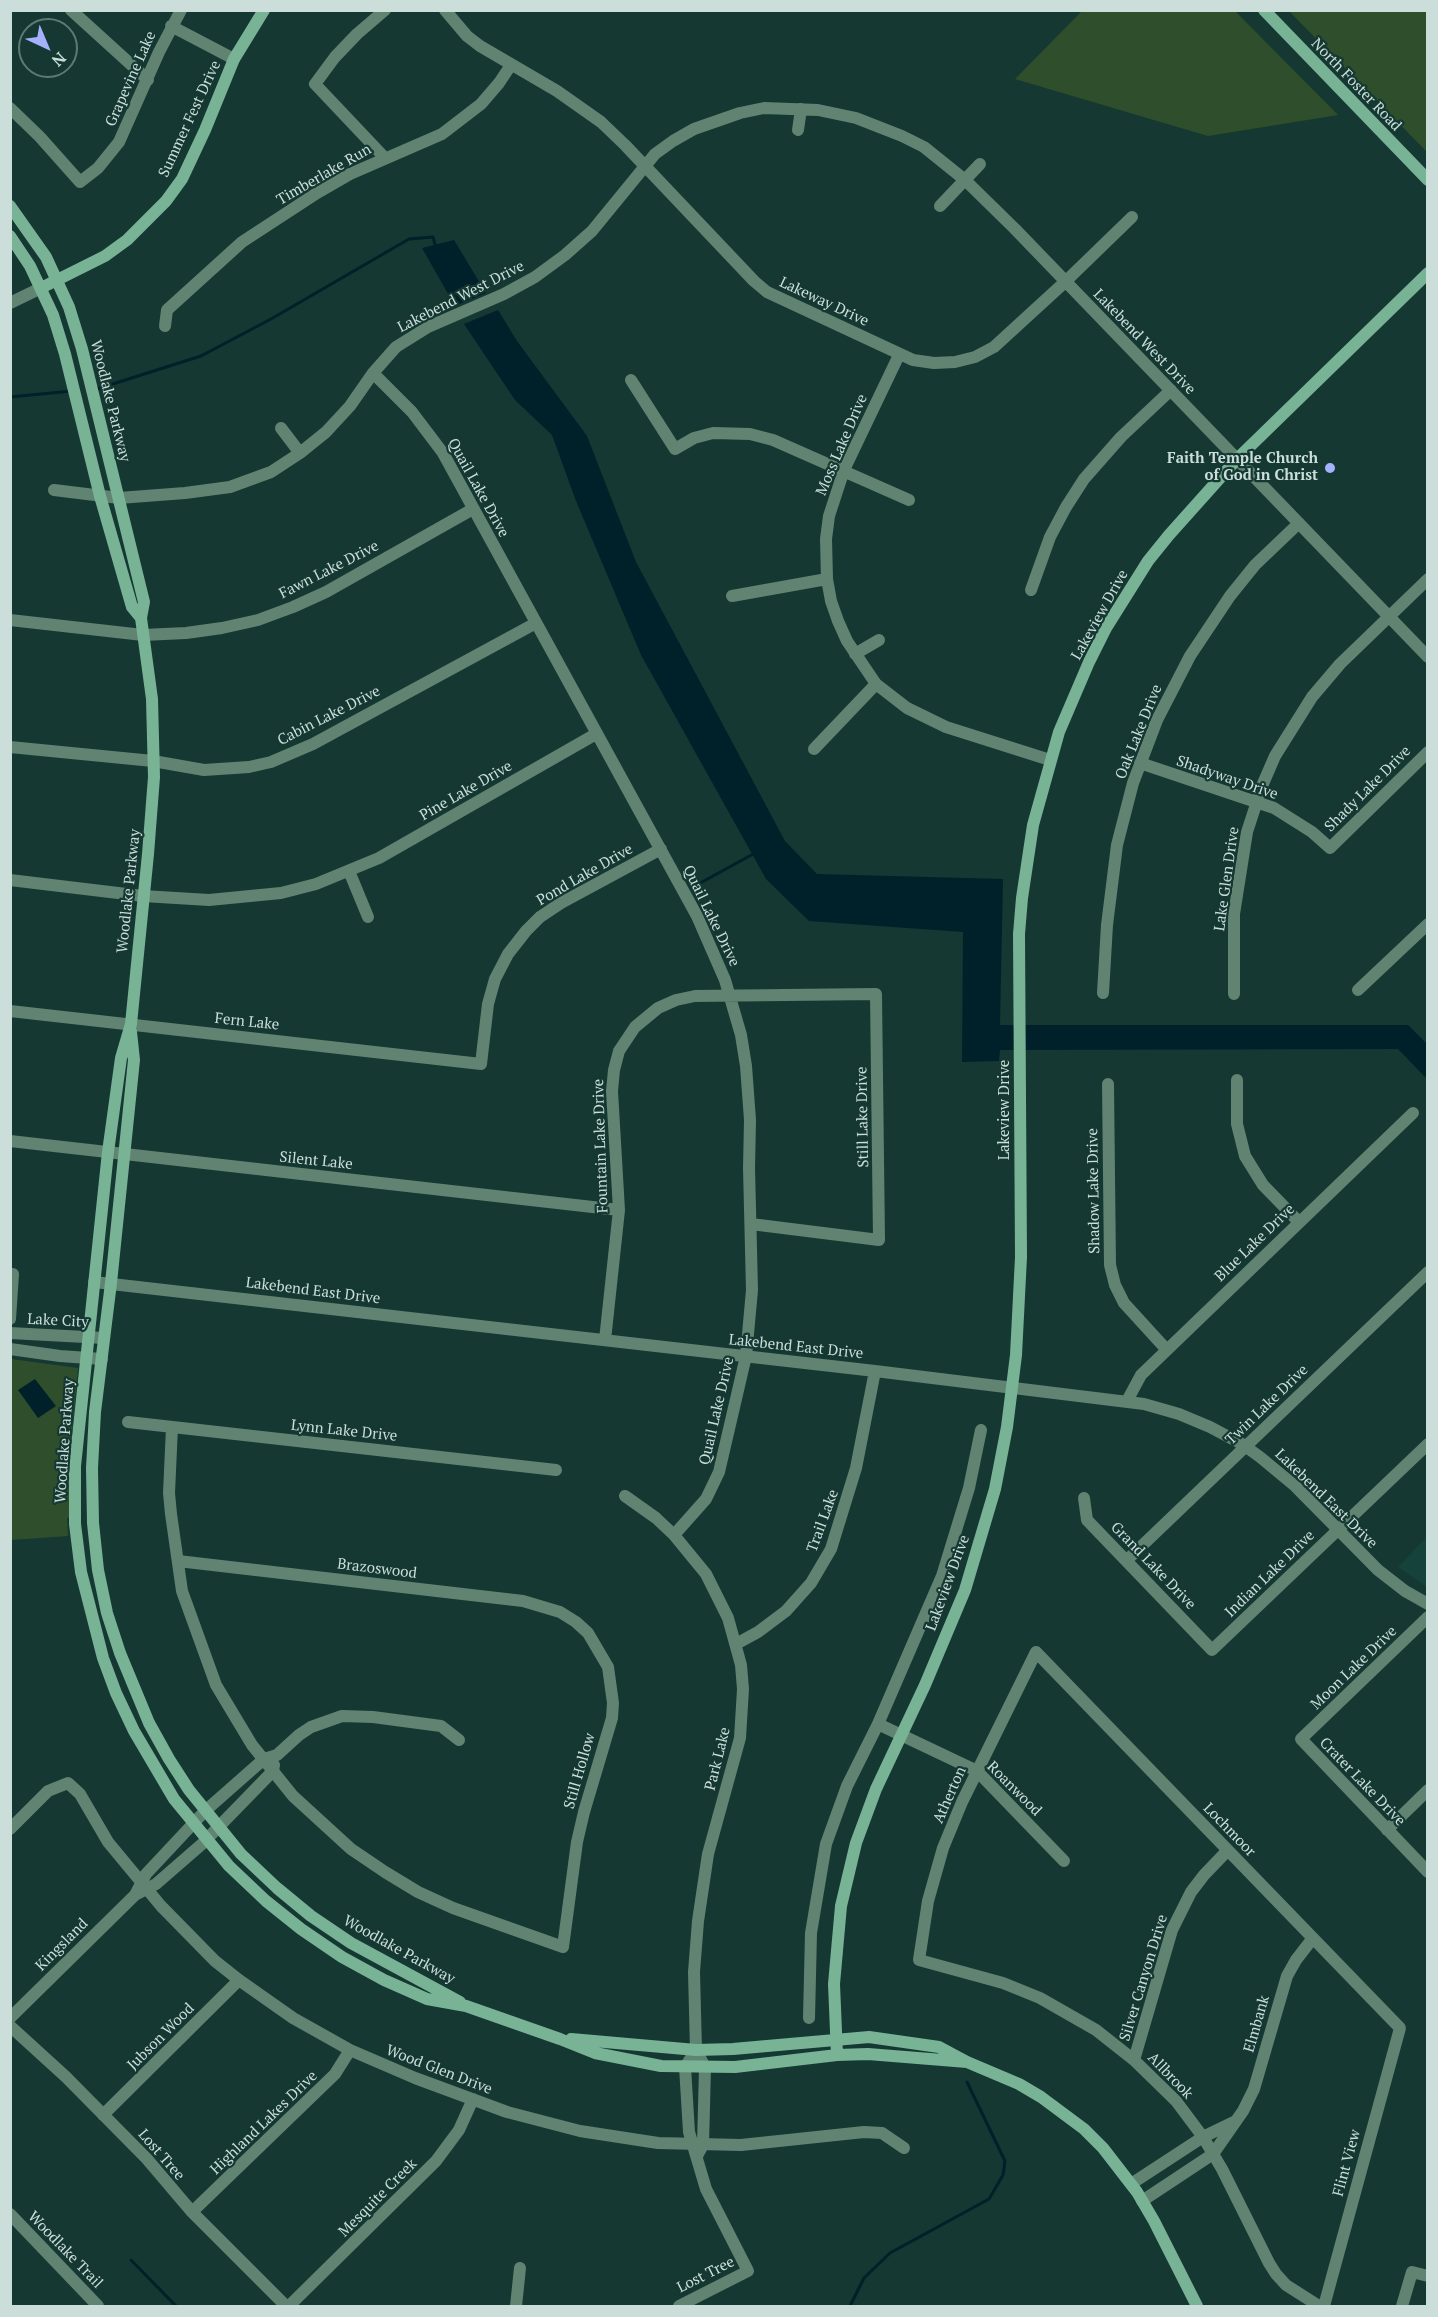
<!DOCTYPE html>
<html>
<head>
<meta charset="utf-8">
<style>
	body { margin:0 }
	#map { position:relative; width:1438px; height:2317px; overflow:hidden; background:#153832; font-family:"PT Serif",serif }
	canvas { display:block }
	.frame { position:absolute; inset:0; border:12px solid #cbdeda; pointer-events:none }
	.north { position:absolute; left:18px; top:18px; width:60px; height:60px; box-sizing:border-box; background:#153832; border:2px solid #5e7a75; border-radius:50%; rotate:136deg; font-size:16px; font-weight:700; line-height:24px; text-align:center; color:#cbdeda }
	.north::after { content:''; display:block; margin:auto; width:21px; height:27px; background:#a4b2fc; clip-path:polygon(50% 0,100% 100%,50% 72%,0 100%) }
</style>
</head>
<body>
<div id="map">
<canvas width="1438" height="2317"></canvas>
<div class="frame"></div>
<div class="north">N</div>
</div>
<script>
const ctx = document.querySelector('canvas').getContext('2d');
ctx.lineJoin = 'round';
function paint(path, color) {
  ctx.fillStyle = color;
  ctx.fill(path, 'evenodd');
}
function toPath(rows) {
  const path = new Path2D();
  for (const r of rows) {
    path.moveTo(r[0], r[1]);
    for (let i = 2; i < r.length; i += 2) path.lineTo(r[i], r[i + 1]);
  }
  return path;
}
function trace(path, color, width, dash) {
  ctx.strokeStyle = color;
  ctx.lineWidth = width;
  ctx.lineCap = dash ? 'butt' : 'round';
  ctx.setLineDash(dash || []);
  ctx.stroke(path);
}
function drawText(font, color, halo, rows, align = 'center') {
  ctx.font = font + ' "PT Serif",serif';
  ctx.lineWidth = 4.5;
  ctx.setLineDash([]);
  ctx.textBaseline = 'middle';
  ctx.strokeStyle = halo;
  ctx.fillStyle = color;
  for (const [text, x, y, turn = 0] of rows) {
    ctx.save();
    ctx.translate(x, y);
    ctx.rotate((+turn || 0) * Math.PI / 180);
    ctx.textAlign = isNaN(turn) ? turn : align;
    if (halo) ctx.strokeText(text, 0, 0);
    ctx.fillText(text, 0, 0);
    ctx.restore();
  }
}
paint(toPath([
	[1427,1537,1427,1587,1398,1567]
]), '#15433c');
paint(toPath([
	[1082,11,1235,11,1338,115,1208,136,1015,79],
	[1289,11,1427,11,1427,152],
	[11,1359,78,1368,69,1465,71,1517,67,1518,68,1536,11,1540]
]), '#2f4f2c');
paint(toPath([
	[454,240,486,293,455,306,422,248],
	[498,310,517,341,587,436,636,562,785,841,817,874,1003,879,1000,1025,1408,1025,1427,1044,1427,1079,1398,1049,1000,1050,999,1061,962,1062,963,932,809,921,766,879,641,655,576,501,552,435,515,400,464,324],
	[35,1379,56,1406,38,1418,18,1390]
]), '#00212a');
trace(toPath([
	[97,389,201,356,271,319,409,239,433,237,436,248],
	[10,397,72,391],
	[693,887,755,853],
	[131,2260,176,2306],
	[850,2306,864,2278,890,2253,989,2199,1003,2175,1005,2161,967,2082]
]), '#00212a', 3);
trace(toPath([
	[71,10,148,80],
	[385,10,357,34,335,57,315,84,385,158],
	[445,10,467,36,480,46,557,91,601,122,625,145,754,281,767,292,913,360,934,363,955,362,975,357,994,347,1065,282,1132,217],
	[171,26,234,59],
	[10,108,40,137,80,182,98,168,119,142,159,52,181,10],
	[798,130,801,109],
	[940,206,980,164],
	[10,303,41,288],
	[165,326,167,310,242,242,317,193,350,174,442,134,481,104,499,83,511,65],
	[899,355,844,470,829,516,826,539,827,579,831,601,838,621,847,641,876,684,907,708,946,727,1050,760],
	[373,373,412,412,443,453,697,916,725,980,741,1035,746,1066,750,1120,749,1168,752,1290,746,1356,719,1472,706,1499,674,1535],
	[631,380,675,449,694,438,713,433,750,434,773,440,909,500],
	[281,428,300,453],
	[54,490,119,498,185,493,230,487,271,472,300,453,326,432,350,406,373,373,396,347,428,327,504,294,535,277,565,255,592,231,655,154,673,141,694,129,740,113,764,108,818,110,856,118,902,136,924,147,965,180,1015,229,1428,657],
	[1031,590,1050,537,1066,507,1084,479,1121,437,1171,390],
	[732,596,827,579],
	[10,620,143,635,186,633,222,628,258,620,293,607,326,592,473,509],
	[855,654,879,640],
	[10,747,153,761,204,770,249,767,271,762,313,744,536,623],
	[814,749,876,684],
	[1140,763,1274,808,1312,832,1330,848,1428,752],
	[349,871,368,917],
	[10,880,143,896,209,900,281,893,316,884,379,858,596,734],
	[1358,990,1428,924],
	[1103,993,1107,925,1117,845,1133,783,1157,720,1190,656,1230,596,1255,565,1299,523],
	[1234,994,1234,914,1247,832,1262,786,1275,756,1312,697,1340,664,1428,579],
	[10,1011,481,1064,488,1004,495,979,508,954,526,931,540,917,561,903,661,849],
	[1237,1080,1237,1124,1245,1156,1263,1185,1299,1222],
	[1108,1084,1110,1265,1115,1285,1124,1303,1166,1349],
	[10,1141,619,1210],
	[10,1274,13,1274,10,1319],
	[94,1282,875,1371,1144,1404,1179,1414,1210,1427,1242,1444,1260,1457,1295,1486,1378,1570,1405,1591,1428,1604],
	[10,1333,104,1338],
	[605,1340,619,1210,612,1091,614,1070,619,1051,635,1027,658,1008,676,1000,695,996,876,994,879,1240,751,1224],
	[10,1349,60,1356,102,1359],
	[1127,1401,1141,1375,1413,1113],
	[128,1422,556,1470],
	[172,1427,169,1493,171,1514,182,1591,216,1685,252,1745,293,1796,351,1849,385,1872,418,1892,453,1908,563,1947,577,1842,584,1812,612,1718,613,1703,608,1667,588,1633,576,1622,560,1612,523,1601,178,1561],
	[625,1496,656,1518,674,1535,706,1574,728,1618,741,1665,743,1689,740,1738,708,1854,698,1921,694,1972,696,2050,705,2067,703,2145,697,2156],
	[1084,1498,1087,1520,1212,1650,1428,1444],
	[1127,1560,1428,1272],
	[1428,1617,1301,1739,1428,1872],
	[736,1644,758,1632,786,1611,811,1583,831,1549,856,1468,875,1371],
	[878,1724,942,1576,969,1488,981,1430],
	[10,1829,48,1791,68,1783,80,1794,108,1842,161,1906,215,1961,239,1980,293,2018,350,2050,415,2078,507,2112,580,2131,658,2143,741,2145,864,2132,882,2133,904,2148],
	[1387,1830,1428,1790],
	[135,1895,146,1874,205,1811,264,1759,277,1755,299,1735,311,1727,342,1716,373,1717,441,1726,459,1740],
	[10,2018,135,1895,156,1884,202,1844,273,1771,274,1765],
	[809,2018,811,1933,826,1844,847,1786,878,1724,977,1771,1064,1861],
	[10,2026,66,2077,147,2159,192,2212,286,2306],
	[1134,2060,1172,1930,1191,1892,1204,1875,1228,1850],
	[103,2115,239,1980],
	[1131,2184,1203,2137,1234,2122],
	[1142,2201,1213,2154,1243,2111,1254,2089,1287,1976,1296,1960,1313,1938],
	[192,2212,335,2074,350,2050],
	[10,2214,98,2306],
	[289,2306,436,2161,459,2130,473,2099],
	[516,2306,520,2268],
	[679,2306,748,2271,706,2189,689,2132,685,2067,696,2050],
	[1319,2306,1286,2285,1276,2274,1269,2263,1222,2169,1203,2137,1176,2101,1134,2060,1096,2030,1040,1998,1003,1983,919,1960,928,1901,943,1848,962,1802,1036,1652,1400,2028,1324,2306],
	[1402,2306,1412,2272,1428,2276]
]), '#608471', 12);
trace(toPath([
	[1264,10,1428,180],
	[10,206,46,257,69,307,82,349,144,602,141,618,152,699,154,777,148,854,131,1024,121,1058,108,1152,75,1466,75,1524,81,1572,103,1658,116,1693,134,1731,174,1799,229,1866,266,1901,301,1929,342,1957,384,1980,427,1999,466,2006,560,2039,595,2053,661,2066,735,2067,837,2055,868,2054,967,2062],
	[10,236,30,266,53,315,65,354,100,496,132,607,141,618],
	[41,288,105,256,127,240,166,201,182,179,205,130,234,59,264,10],
	[131,1032,134,1060,111,1283,95,1412,92,1468,93,1523,98,1570,107,1613,120,1653,149,1723,169,1759,189,1790,241,1854,277,1888,311,1916,351,1943,460,2002],
	[571,2039,696,2050,733,2049,869,2037,939,2047,967,2062,1019,2084,1041,2097,1084,2129,1103,2148,1137,2192,1154,2221,1197,2306],
	[837,2055,834,1984,841,1906,856,1843,876,1789,925,1685,965,1590,995,1489,1007,1427,1016,1355,1021,1257,1019,934,1022,898,1033,825,1059,732,1089,662,1106,628,1148,561,1169,535,1237,459,1428,273]
]), '#78b395', 12);
for (const [x, y, r, color] of [
	[1330,468,6,"#a4b2fc"]
]) {
  const dot = new Path2D();
  dot.arc(x, y, r, 0, 2 * Math.PI);
  ctx.fillStyle = color;
  ctx.fill(dot);
  trace(dot, '#153832', 2);
}
drawText('15px', '#cbdeda', '#153832', [
	["Grapevine Lake",131,79,-66],
	["North Foster Road",1356,85,46],
	["Summer Fest Drive",190,119,-65],
	["Timberlake Run",324,175,-30],
	["Lakebend West Drive",461,297,-27],
	["Lakeway Drive",824,302,25],
	["Lakebend West Drive",1144,342,46],
	["Woodlake Parkway",110,401,76],
	["Moss Lake Drive",842,445,-67],
	["Quail Lake Drive",478,488,61],
	["Fawn Lake Drive",329,570,-27],
	["Lakeview Drive",1100,615,-61],
	["Cabin Lake Drive",329,716,-27],
	["Oak Lake Drive",1139,732,-68],
	["Shadyway Drive",1227,778,19],
	["Shady Lake Drive",1368,789,-45],
	["Pine Lake Drive",466,791,-30],
	["Pond Lake Drive",585,875,-30],
	["Lake Glen Drive",1227,879,-82],
	["Woodlake Parkway",129,891,-84],
	["Quail Lake Drive",711,916,64],
	["Fern Lake",247,1022,6],
	["Lakeview Drive",1005,1110,-90],
	["Still Lake Drive",863,1117,-91],
	["Fountain Lake Drive",601,1146,-92],
	["Silent Lake",316,1161,6],
	["Shadow Lake Drive",1094,1191,-91],
	["Blue Lake Drive",1255,1243,-44],
	["Lakebend East Drive",313,1291,7],
	["Lake City",58,1321,3],
	["Lakebend East Drive",796,1347,6],
	["Twin Lake Drive",1267,1405,-44],
	["Quail Lake Drive",717,1411,-77],
	["Lynn Lake Drive",344,1431,6],
	["Woodlake Parkway",65,1441,-86],
	["Lakebend East Drive",1326,1499,44],
	["Trail Lake",823,1521,-70],
	["Grand Lake Drive",1153,1566,46],
	["Brazoswood",377,1569,7],
	["Indian Lake Drive",1270,1574,-44],
	["Lakeview Drive",948,1583,-70],
	["Moon Lake Drive",1354,1668,-44],
	["Park Lake",718,1759,-76],
	["Still Hollow",580,1771,-74],
	["Crater Lake Drive",1362,1782,46],
	["Roanwood",1014,1789,45],
	["Atherton",950,1795,-66],
	["Lochmoor",1229,1830,46],
	["Kingsland",62,1945,-45],
	["Woodlake Parkway",399,1950,29],
	["Silver Canyon Drive",1144,1978,-73],
	["Elmbank",1257,2024,-74],
	["Jubson Wood",161,2037,-45],
	["Wood Glen Drive",439,2070,21],
	["Allbrook",1170,2076,46],
	["Highland Lakes Drive",264,2123,-44],
	["Lost Tree",161,2155,49],
	["Flint View",1347,2163,-75],
	["Mesquite Creek",378,2198,-45],
	["Woodlake Trail",65,2250,46],
	["Lost Tree",706,2275,-27]
]);
drawText('bold 15px', '#cbdeda', '#153832', [
	["Faith Temple Church",1318,459],
	["of God in Christ",1318,476]
], 'right');
</script>
</body>
</html>
